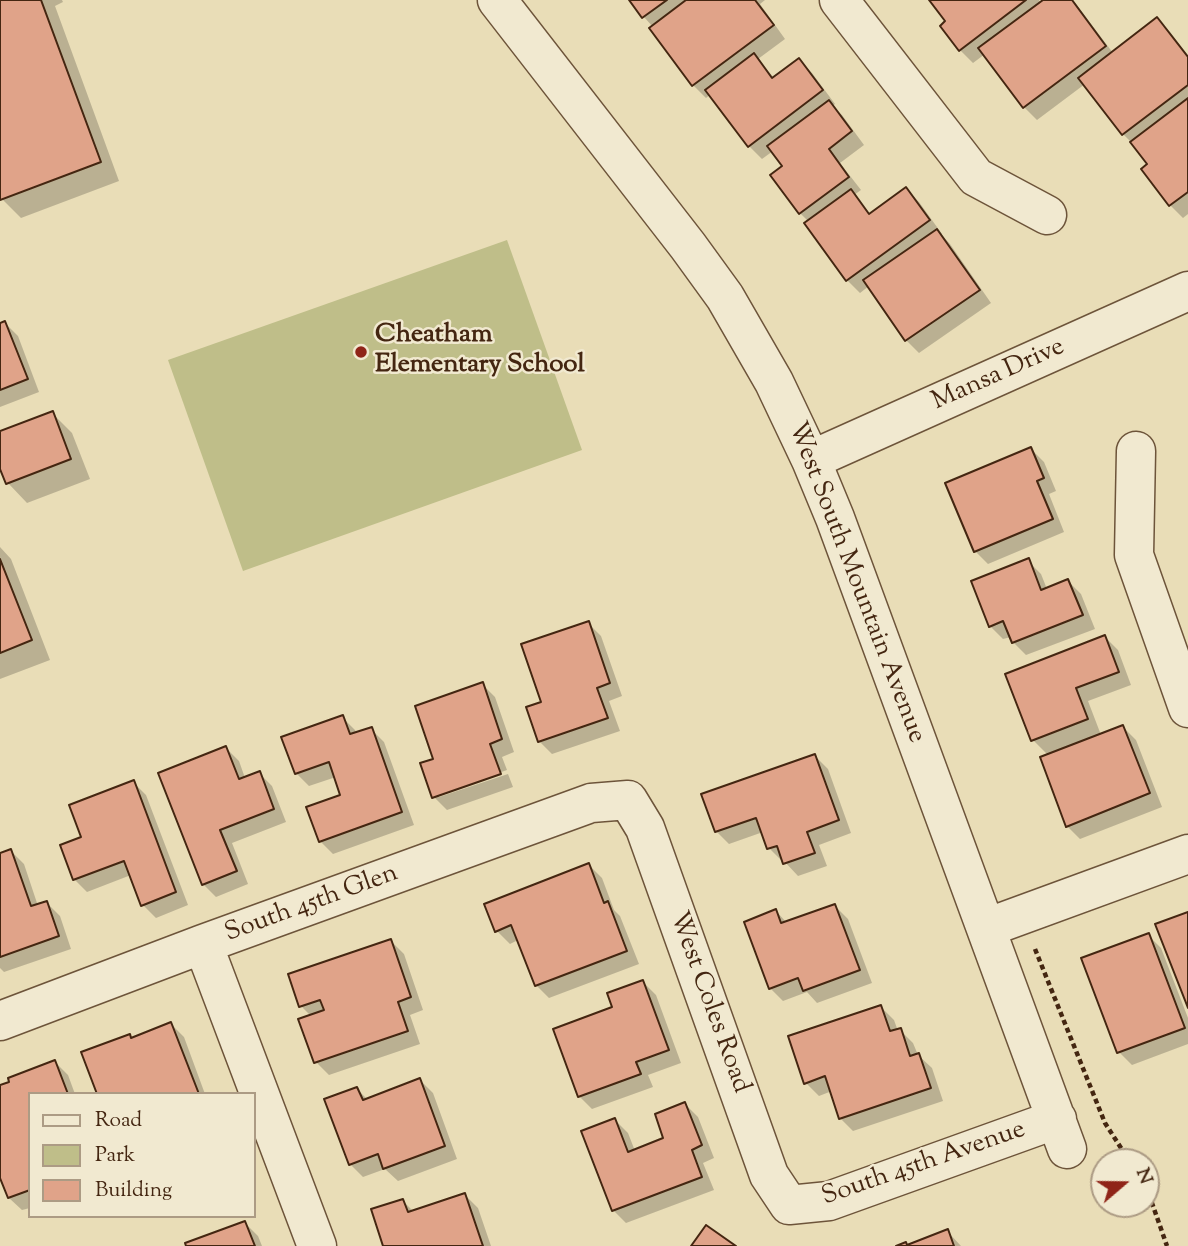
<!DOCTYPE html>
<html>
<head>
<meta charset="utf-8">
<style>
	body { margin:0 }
	#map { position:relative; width:1188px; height:1246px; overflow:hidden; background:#e9ddb7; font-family:"Sorts Mill Goudy",serif }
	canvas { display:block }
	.legend { position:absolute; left:28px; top:1092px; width:228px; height:126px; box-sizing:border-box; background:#f1e9d0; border:2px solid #ac9b84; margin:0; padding:9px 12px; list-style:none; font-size:21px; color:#442611 }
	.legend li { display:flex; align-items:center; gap:14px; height:35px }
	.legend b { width:35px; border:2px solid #ac9b84 }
	.north { position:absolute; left:1090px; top:1148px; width:70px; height:70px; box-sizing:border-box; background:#f1e9d0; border:2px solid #ac9b84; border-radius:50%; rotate:70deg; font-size:19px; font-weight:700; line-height:28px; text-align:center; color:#442611 }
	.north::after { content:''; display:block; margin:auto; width:24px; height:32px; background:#8f2418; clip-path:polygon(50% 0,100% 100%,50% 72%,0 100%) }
</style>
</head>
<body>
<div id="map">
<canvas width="1188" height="1246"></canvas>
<ul class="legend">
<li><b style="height:9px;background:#f1e9d0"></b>Road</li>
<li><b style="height:19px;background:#bfbe89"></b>Park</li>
<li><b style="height:19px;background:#e0a389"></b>Building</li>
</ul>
<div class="north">N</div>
</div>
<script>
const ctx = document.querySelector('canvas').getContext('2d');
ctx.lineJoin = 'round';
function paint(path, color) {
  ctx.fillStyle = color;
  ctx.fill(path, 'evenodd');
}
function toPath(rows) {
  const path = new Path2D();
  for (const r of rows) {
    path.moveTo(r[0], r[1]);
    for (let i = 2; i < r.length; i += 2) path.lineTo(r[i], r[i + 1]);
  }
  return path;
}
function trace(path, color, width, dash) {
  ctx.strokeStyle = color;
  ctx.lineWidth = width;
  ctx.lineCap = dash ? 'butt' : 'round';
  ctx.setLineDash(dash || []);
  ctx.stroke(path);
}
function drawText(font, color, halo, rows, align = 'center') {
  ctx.font = font + ' "Sorts Mill Goudy",serif';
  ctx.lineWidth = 5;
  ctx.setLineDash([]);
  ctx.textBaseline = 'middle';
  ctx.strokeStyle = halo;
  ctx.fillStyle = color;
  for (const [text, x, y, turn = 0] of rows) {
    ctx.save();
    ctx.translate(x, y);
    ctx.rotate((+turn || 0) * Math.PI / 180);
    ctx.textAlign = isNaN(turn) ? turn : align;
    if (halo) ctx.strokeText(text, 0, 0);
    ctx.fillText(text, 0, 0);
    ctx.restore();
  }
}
paint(toPath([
	[507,240,582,450,243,571,168,360]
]), '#bfbe89');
paint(toPath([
	[0,0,62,0,63,2,55,6,119,181,21,218,2,199,0,194],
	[632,0,765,0,760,4,785,39,758,59,774,78,799,60,812,73,835,104,832,106,842,115,864,145,840,163,861,190,854,195,871,215,906,189,919,202,942,234,941,234,950,244,991,303,919,353,906,340,869,286,860,293,847,280,809,222,800,213,785,166,773,151,762,159,749,146,711,94,706,98,693,85,653,27,644,17],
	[931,0,1039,0,1041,4,1046,0,1073,0,1113,53,1157,20,1170,32,1188,56,1188,214,1183,218,1170,205,1149,164,1137,148,1123,134,1085,84,1037,120,1024,107,985,54,973,63,960,50,948,22],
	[5,323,18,336,39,392,0,407,0,324],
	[52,413,72,433,90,479,27,503,8,483,0,464,0,433],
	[1031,449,1044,462,1056,491,1049,494,1064,532,988,564,975,551],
	[0,547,11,559,50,660,0,679],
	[1028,561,1041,574,1047,589,1068,581,1081,594,1095,629,1026,655,1013,642,1011,637,1003,639,990,626],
	[588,623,601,636,622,696,609,701,620,731,552,754,539,741,543,703],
	[1105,637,1118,650,1131,685,1088,701,1101,735,1123,727,1136,740,1162,807,1080,839,1067,826,1048,755,1033,740],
	[482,684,495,697,514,752,502,757,507,770,439,794,439,797,508,774,513,787,447,810,434,797],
	[342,717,355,730,357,734,371,729,384,742,414,825,333,854,320,841,342,796,336,777,309,786,296,773],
	[226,748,239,761,245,778,259,773,272,786,286,822,232,843,248,884,216,897,203,884],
	[815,756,828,769,851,833,819,845,827,866,798,876,784,861,782,861,769,848,763,832,729,844,716,831],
	[133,782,146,795,188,905,156,918,143,905,131,875,87,892,74,879,83,838],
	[11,851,24,864,38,906,47,903,60,916,71,949,4,972,0,968,0,855],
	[589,865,602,878,614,910,620,916,639,964,549,998,536,985,518,940,510,944,497,931],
	[835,906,848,919,872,983,817,1003,807,992,783,1001,770,988,776,911,787,923],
	[1148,935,1161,948,1188,1018,1188,1044,1132,1065,1119,1052],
	[391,941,404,954,423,1010,410,1015,420,1044,329,1075,316,1062,311,1016,301,1006],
	[643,982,656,995,681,1063,648,1075,653,1087,592,1109,579,1096,614,1008],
	[881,1007,894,1020,898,1031,900,1030,913,1043,918,1055,932,1068,943,1101,853,1131,840,1118,832,1091,819,1096,806,1083],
	[171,1024,184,1037,205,1094,99,1094,129,1036,133,1039],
	[55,1062,68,1075,75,1094,30,1094,30,1208,22,1210,9,1198,0,1173,0,1087],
	[420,1080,433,1093,457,1159,398,1181,385,1169,363,1177,350,1164,357,1089,368,1100],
	[685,1104,698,1117,714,1158,703,1163,714,1190,626,1223,613,1210,615,1120,628,1133,635,1151,666,1139],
	[465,1195,478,1208,491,1246,385,1246,403,1201,414,1212],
	[245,1223,258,1236,262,1246,188,1246],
	[947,1231,961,1246,911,1246]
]), '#0003');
const building = toPath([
	[0,0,41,0,101,162,0,200,0,0],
	[629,0,667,0,642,18,629,0],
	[686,0,755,0,774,25,692,86,649,28,686,0],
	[929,0,1026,0,959,51,940,26,945,21,929,0],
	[1043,0,1072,0,1106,46,1023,108,978,48,1043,0],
	[1157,17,1188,57,1188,85,1122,135,1078,78,1157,17],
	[754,53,772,78,799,58,823,90,748,147,705,90,754,53],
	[1188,98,1188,192,1169,206,1141,169,1147,164,1130,142,1188,98],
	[829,100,852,131,829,149,849,177,799,214,770,175,782,166,767,146,829,100],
	[906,187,930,220,846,281,804,223,851,189,869,214,906,187],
	[937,229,980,290,905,341,863,280,937,229],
	[5,321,28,379,0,390,0,323,5,321],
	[53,411,71,459,6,484,0,469,0,431,53,411],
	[1031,447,1044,478,1037,481,1053,519,974,552,945,483,1031,447],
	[1029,558,1041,590,1068,579,1083,615,1012,643,1003,621,989,627,971,581,1029,558],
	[0,559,32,640,0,653,0,559],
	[589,621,610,683,597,688,608,718,538,742,526,707,541,702,521,644,589,621],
	[1105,635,1119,672,1076,688,1088,719,1031,741,1005,674,1105,635],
	[483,682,502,739,490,744,501,774,432,798,420,763,433,759,415,706,483,682],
	[343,715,350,734,372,727,402,812,319,842,306,807,340,795,329,762,295,774,281,737,343,715],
	[1123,725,1150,793,1066,827,1040,757,1123,725],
	[226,746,239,779,260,771,274,809,220,830,237,871,202,885,158,773,226,746],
	[815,754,839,820,807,832,815,853,783,864,777,846,767,849,756,818,715,832,701,794,815,754],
	[134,780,176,892,141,906,124,861,73,880,60,845,81,837,69,805,134,780],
	[11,849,31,906,47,901,59,936,0,957,0,853,11,849],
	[589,863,604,903,608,901,627,951,535,986,511,925,495,932,484,904,589,863],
	[835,904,860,970,803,991,798,978,769,989,744,922,776,909,781,923,835,904],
	[1188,912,1188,1008,1155,924,1188,912],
	[1149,933,1185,1028,1117,1053,1081,958,1149,933],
	[391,939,411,997,398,1002,408,1031,314,1063,298,1019,324,1010,320,1000,299,1007,288,974,391,939],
	[643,980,669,1050,636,1062,641,1074,578,1097,553,1029,612,1007,607,993,643,980],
	[881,1005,890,1031,901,1028,910,1056,919,1053,931,1088,839,1119,825,1076,804,1084,788,1036,881,1005],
	[171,1022,199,1094,97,1094,81,1052,130,1034,131,1038,171,1022],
	[55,1060,68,1094,30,1094,30,1190,8,1198,0,1178,0,1085,9,1082,8,1078,55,1060],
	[420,1078,445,1146,383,1169,378,1154,349,1165,324,1099,357,1087,363,1100,420,1078],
	[685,1102,702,1145,692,1150,702,1177,612,1211,581,1131,615,1118,628,1152,663,1138,655,1114,685,1102],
	[465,1193,483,1246,383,1246,371,1209,403,1199,408,1212,465,1193],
	[245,1221,255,1246,186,1246,185,1243,245,1221],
	[706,1225,736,1246,691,1246,706,1225],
	[948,1229,954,1246,896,1246,906,1242,907,1245,948,1229]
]);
paint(building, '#e0a389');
trace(building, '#442611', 2);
const minor = toPath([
	[497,0,688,246,725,297,774,382,811,460,835,518,1067,1149],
	[839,0,976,177,1047,215],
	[1136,451,1134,555,1188,708],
	[811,460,1188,291],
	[986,928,1188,854],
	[203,944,317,1246],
	[0,1021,203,944,591,803,628,800,645,828,769,1175,789,1205,829,1201,1057,1119]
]);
trace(minor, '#6d543a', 41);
trace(toPath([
	[1035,949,1105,1123,1130,1162],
	[1146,1186,1167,1246]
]), '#442611', 4.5, [5, 3.5]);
trace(minor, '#f1e9d0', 38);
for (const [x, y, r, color] of [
	[361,352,7,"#8f2418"]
]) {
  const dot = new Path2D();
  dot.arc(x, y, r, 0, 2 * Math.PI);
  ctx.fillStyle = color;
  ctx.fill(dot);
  trace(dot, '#f1e9d0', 2.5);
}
drawText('bold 26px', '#442611', '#f1e9d0', [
	["Cheatham",375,337],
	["Elementary School",375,367]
], 'left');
drawText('26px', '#442611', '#f1e9d0', [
	["Mansa Drive",999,376,-24],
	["West South Mountain Avenue",855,583,69],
	["South 45th Glen",312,905,-20],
	["West Coles Road",708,1003,70],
	["South 45th Avenue",924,1165,-19]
]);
</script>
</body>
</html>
